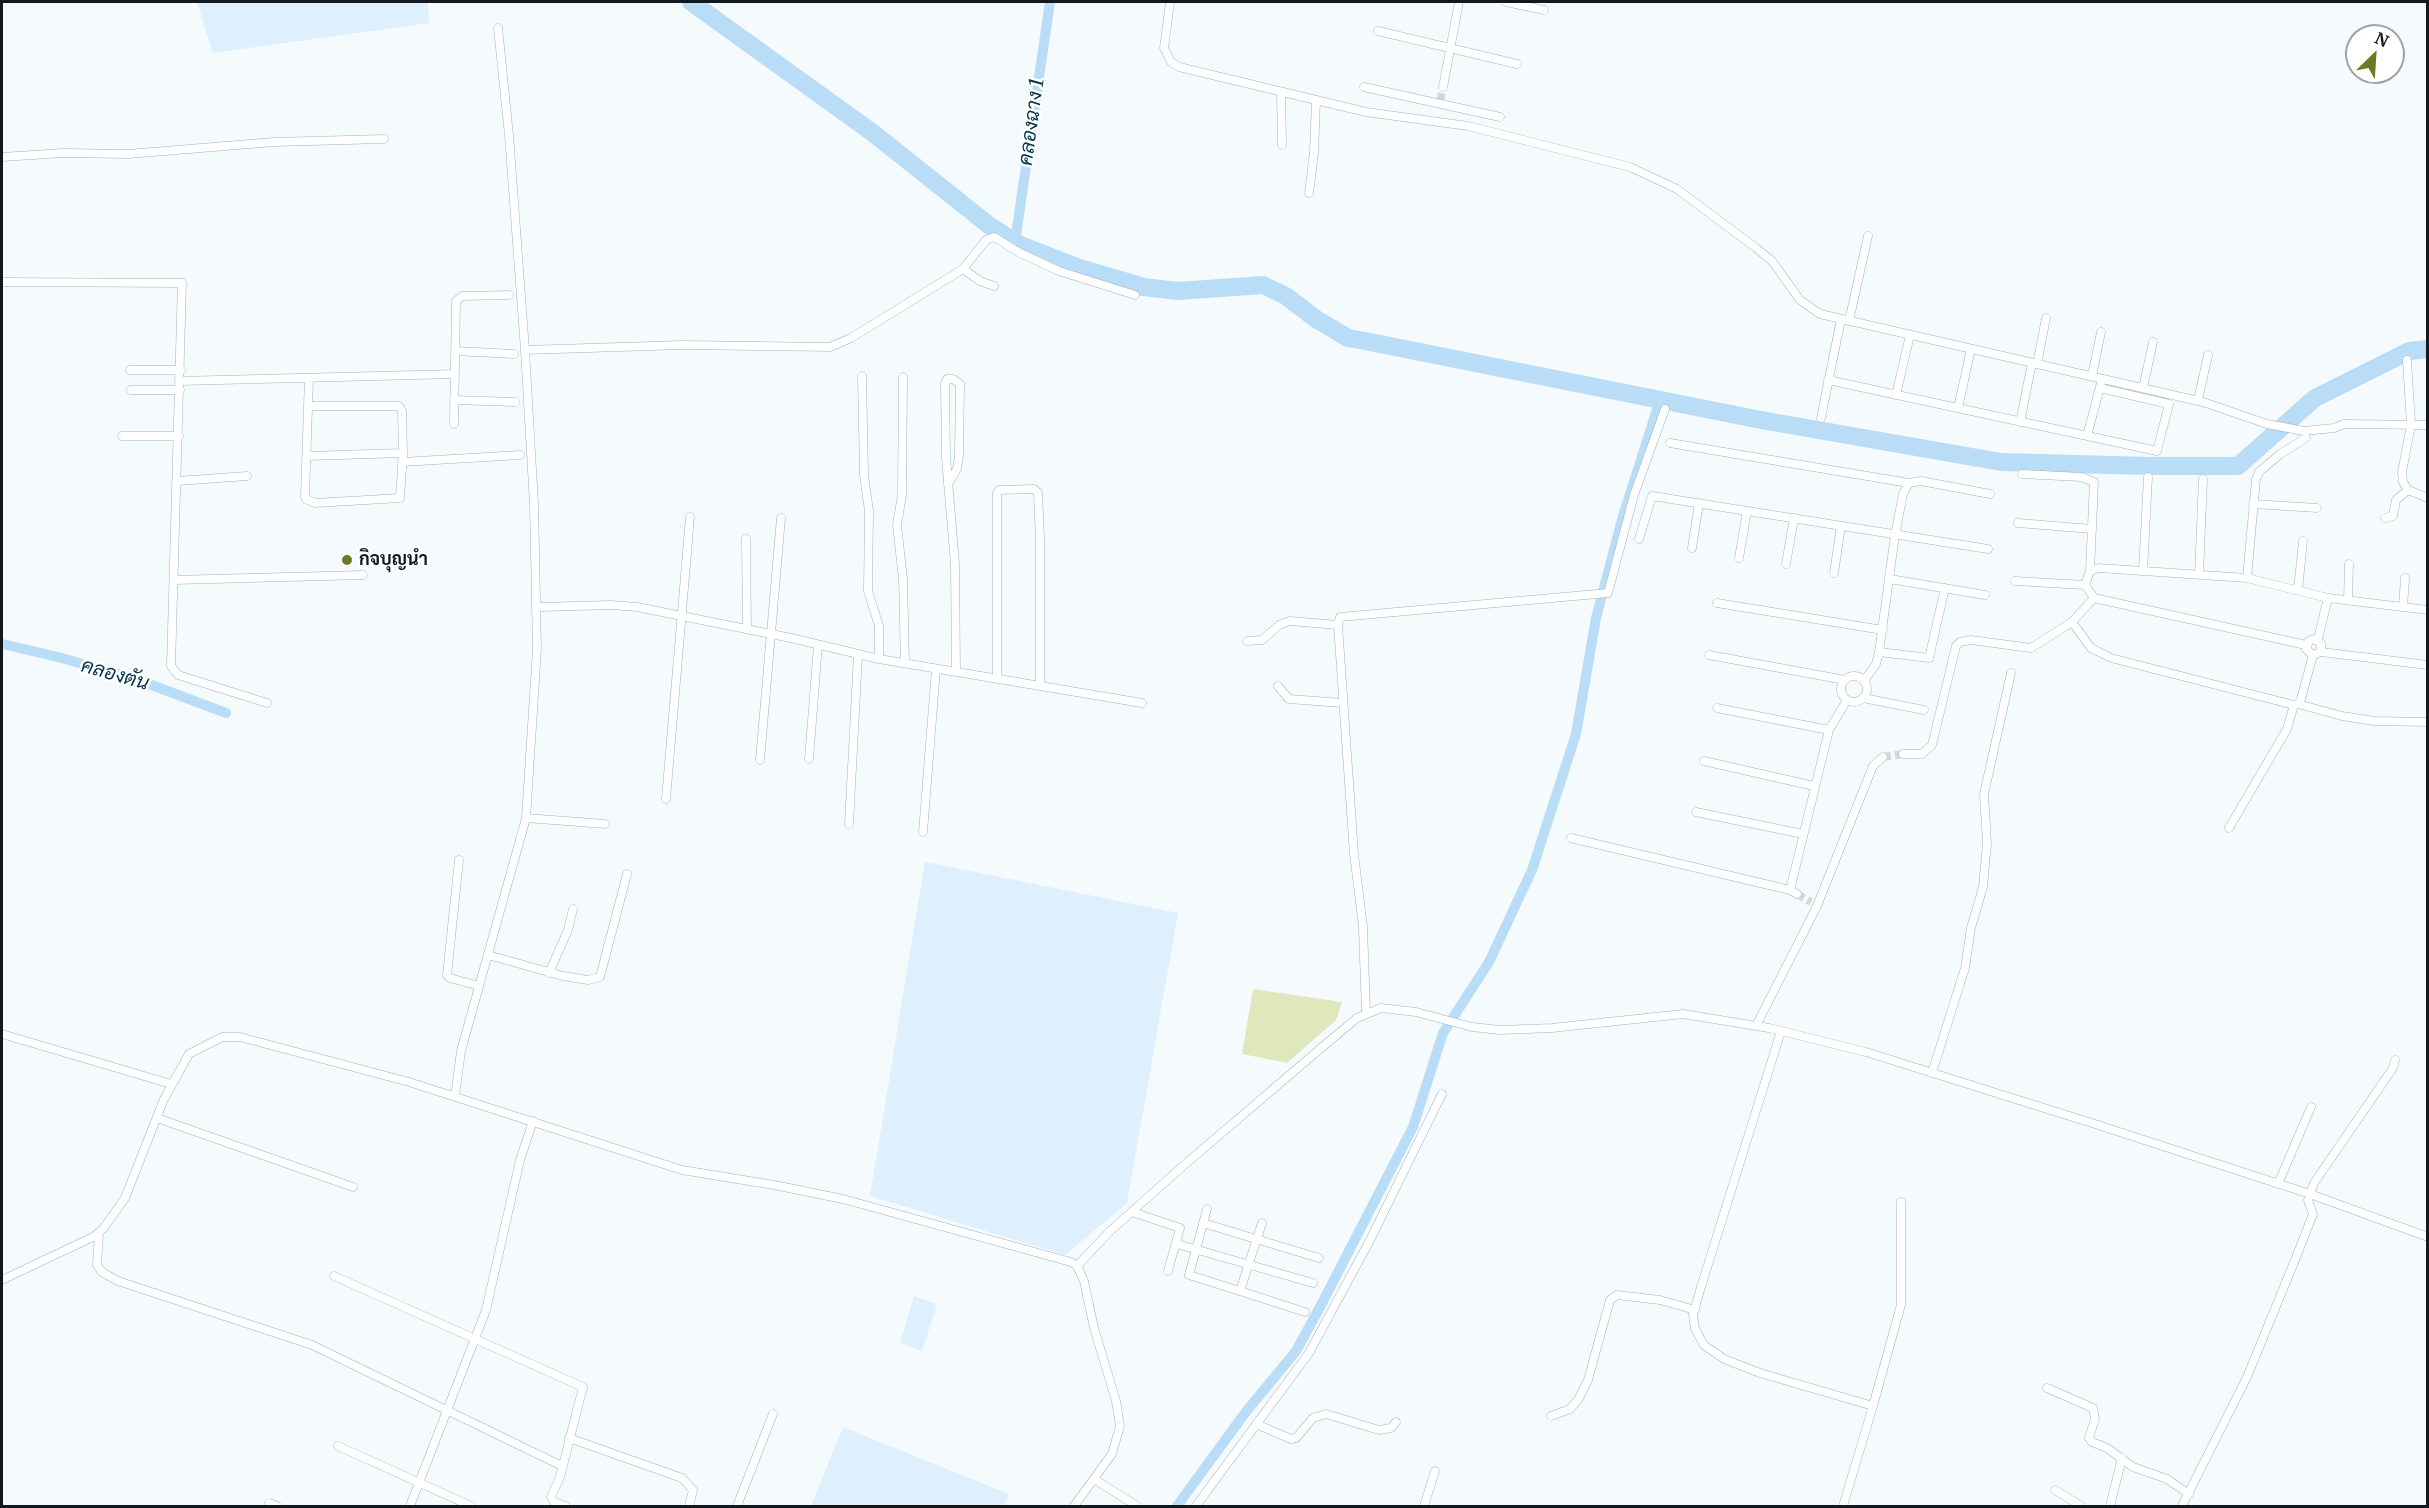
<!DOCTYPE html>
<html>
<head>
<meta charset="utf-8">
<style>
	body { margin:0 }
	#map { position:relative; width:2429px; height:1508px; overflow:hidden; background:#f5fafd; font-family:Merriweather,serif }
	canvas { display:block }
	.frame { position:absolute; inset:0; border:3px solid #11191f; pointer-events:none }
	.north { position:absolute; left:2345px; top:24px; width:60px; height:60px; box-sizing:border-box; background:#fff; border:2px solid #a0a3a5; border-radius:50%; rotate:25deg; font-size:16px; font-weight:700; line-height:24px; text-align:center; color:#11191f }
	.north::after { content:''; display:block; margin:auto; width:21px; height:27px; background:#6f7822; clip-path:polygon(50% 0,100% 100%,50% 72%,0 100%) }
</style>
</head>
<body>
<div id="map">
<canvas width="2429" height="1508"></canvas>
<div class="frame"></div>
<div class="north">N</div>
</div>
<script>
const ctx = document.querySelector('canvas').getContext('2d');
ctx.lineJoin = 'round';
function paint(path, color) {
  ctx.fillStyle = color;
  ctx.fill(path, 'evenodd');
}
function toPath(rows) {
  const path = new Path2D();
  for (const r of rows) {
    if (r.length === 3) {
      path.moveTo(r[0] + r[2], r[1]);
      path.arc(r[0], r[1], r[2], 0, 2 * Math.PI);
      continue;
    }
    path.moveTo(r[0], r[1]);
    for (let i = 2; i < r.length; i += 2) path.lineTo(r[i], r[i + 1]);
  }
  return path;
}
function trace(path, color, width, dash) {
  ctx.strokeStyle = color;
  ctx.lineWidth = width;
  ctx.lineCap = dash ? 'butt' : 'round';
  ctx.setLineDash(dash || []);
  ctx.stroke(path);
}
function drawText(font, color, halo, rows, align = 'center') {
  ctx.font = font + ' Merriweather,Sarabun,serif';
  ctx.lineWidth = 5;
  ctx.setLineDash([]);
  ctx.textBaseline = 'middle';
  ctx.strokeStyle = halo;
  ctx.fillStyle = color;
  for (const [text, x, y, turn = 0] of rows) {
    ctx.save();
    ctx.translate(x, y);
    ctx.rotate((+turn || 0) * Math.PI / 180);
    ctx.textAlign = isNaN(turn) ? turn : align;
    if (halo) ctx.strokeText(text, 0, 0);
    ctx.fillText(text, 0, 0);
    ctx.restore();
  }
}
paint(toPath([
	[197,2,428,2,429,23,213,53],
	[925,862,1178,913,1127,1203,1065,1255,870,1196],
	[914,1296,937,1304,922,1351,900,1343],
	[843,1427,1009,1494,1004,1506,811,1506]
]), '#deeffd');
paint(toPath([
	[1253,989,1342,1002,1336,1020,1287,1063,1242,1054]
]), '#e0e7bd');
trace(toPath([
	[1015,242,1050,2],
	[2,644,58,657,133,678,226,713],
	[1177,1506,1245,1413,1296,1351,1320,1307,1413,1127,1443,1033,1489,962,1532,870,1576,734,1596,618,1623,516,1660,400]
]), '#b9dcf7', 10);
trace(toPath([
	[691,2,873,133,990,226,1020,245,1079,268,1144,287,1178,291,1263,285,1286,296,1316,319,1348,338,1365,341,1761,420,2001,462,2149,466,2238,466,2315,398,2409,351,2428,349]
]), '#b9dcf7', 18);
trace(toPath([
	[1440,101,1443,87],
	[1883,757,1903,754],
	[1797,894,1811,902]
]), '#d3d8dc', 8, [8, 4]);
const street = toPath([
	[1170,2,1164,48,1171,62,1179,67,1366,112,1468,126,1630,167,1677,189,1756,248,1772,261,1800,300,1820,314,2203,402,2267,424,2304,431,2334,428,2344,424,2428,425],
	[1506,2,1544,10],
	[1378,31,1517,64],
	[1364,87,1500,117],
	[1443,87,1459,2],
	[1281,92,1282,145],
	[2,157,63,153,128,154,274,142,384,139],
	[1309,193,1314,152,1316,101],
	[963,269,986,240,994,237,1020,253,1059,271,1135,295],
	[2,282,182,283,171,666,178,675,267,703],
	[1849,321,1868,236],
	[525,350,683,345,830,347,851,338,963,269,980,281,994,286],
	[455,351,514,354],
	[2407,360,2411,425,2402,472,2403,482,2408,490,2428,498],
	[2037,364,2046,318],
	[130,370,181,370],
	[862,376,864,475,869,511,868,591,879,626,879,659],
	[2092,376,2101,332],
	[903,377,902,495,897,525,903,579,905,663],
	[1828,380,2157,451,2169,404,2100,388],
	[180,381,455,374],
	[2143,388,2153,342],
	[131,390,180,390],
	[1896,395,1910,335],
	[454,400,515,402],
	[2198,400,2208,355],
	[308,406,399,406,402,411,403,453,400,498,315,503,306,499,305,496,309,378],
	[1958,408,1971,349],
	[1821,418,1841,319],
	[2020,422,2032,363],
	[454,424,456,301,462,296,509,295],
	[122,436,179,436],
	[2087,436,2101,383],
	[2306,438,2280,454,2259,472,2256,479,2247,578,2328,598,2318,639],
	[1670,443,1909,483],
	[307,456,403,453],
	[402,462,520,455],
	[2022,474,2081,477,2094,482,2090,571],
	[177,481,247,476],
	[948,484,957,469,959,456,960,384,953,379,947,379,945,384,946,458,955,564,956,672],
	[2253,504,2317,508],
	[2385,518,2393,516,2396,500,2408,490],
	[2018,523,2092,529],
	[746,539,747,629],
	[1639,539,1652,496,1988,549],
	[1692,548,1699,503],
	[1739,558,1747,511],
	[1786,564,1794,518],
	[2143,571,2148,477],
	[1834,573,1841,526],
	[2199,575,2203,479],
	[2247,578,2099,568,2090,571,2085,585,2094,598,2306,645],
	[1890,579,1985,595],
	[174,580,363,575],
	[2015,581,2085,585],
	[2298,590,2303,541],
	[2328,598,2428,610],
	[2348,600,2349,564],
	[1717,603,1883,630],
	[538,607,611,605,637,607,791,638,879,659,1142,703],
	[2403,607,2405,578],
	[2072,622,2091,648,2111,658,2294,705,2298,704,2301,699,2313,655],
	[1247,641,1262,640,1279,625,1290,621,1338,625],
	[1879,652,1929,658,1945,588],
	[2321,652,2321,643,2313,639,2309,641,2306,649,2313,655,2321,652,2428,665],
	[1709,655,1845,680],
	[1854,689,13],
	[997,678,997,493,999,490,1034,489,1038,493,1040,540,1040,686],
	[1864,681,1876,664,1879,652,1895,535,1903,494,1909,483,1921,481,1990,494],
	[1278,686,1289,699,1343,703],
	[1863,698,1924,710],
	[2298,704,2342,716,2374,721,2428,722],
	[1717,708,1829,730],
	[1903,754,1922,754,1932,745,1956,646,1960,642,1971,640,2031,648,2072,622,2094,598],
	[809,759,818,645],
	[760,760,781,518],
	[1704,761,1814,786],
	[666,799,690,517],
	[1696,812,1803,834],
	[526,818,605,824],
	[849,824,858,655],
	[2229,828,2287,729,2294,705],
	[923,832,936,669],
	[1571,838,1790,890,1797,894],
	[459,860,447,975,450,978,479,986],
	[1790,890,1829,730,1847,700],
	[488,955,563,976,588,980,600,977,627,874],
	[549,973,568,930,573,909],
	[1366,1013,1363,927,1354,854,1338,625,1340,617,1608,593,1634,495,1665,409],
	[1756,1026,1817,906,1873,766,1883,757],
	[1781,1031,1701,1287,1693,1315,1695,1329,1704,1345,1724,1359,1760,1373,1873,1406,1843,1506],
	[2,1034,171,1084],
	[1932,1073,1965,968,1971,928,1983,887,1987,843,1984,794,2011,673],
	[455,1096,461,1051,526,818,537,649,534,504,525,350,509,135,498,28],
	[157,1118,353,1187],
	[2278,1184,2311,1107],
	[1207,1209,1189,1275,1240,1291,1262,1223],
	[1132,1212,1180,1228,1168,1271],
	[1203,1223,1319,1258],
	[99,1233,97,1265,102,1272,118,1281,312,1345,562,1466],
	[1177,1244,1313,1283],
	[1077,1266,1109,1232,1183,1166,1327,1043,1357,1018,1381,1008,1416,1012,1472,1027,1500,1030,1552,1028,1683,1014,1769,1028,1866,1052,2098,1125,2310,1194,2428,1237],
	[334,1276,583,1387,560,1477,551,1497,554,1502,566,1506],
	[2,1280,93,1237,103,1229,125,1198,164,1099,189,1054,222,1037,240,1037,409,1082,682,1170,774,1185,843,1199,1071,1262,1077,1266,1084,1281,1094,1328,1116,1401,1120,1426,1112,1454,1074,1506],
	[1240,1291,1305,1312],
	[2047,1388,2093,1408,2095,1419,2089,1438,2092,1442,2107,1448,2133,1467,2167,1479,2189,1494],
	[1873,1406,1901,1305,1901,1202],
	[1551,1416,1570,1409,1578,1400,1588,1380,1610,1300,1617,1295,1660,1300,1695,1310],
	[1256,1424,1291,1439,1296,1438,1313,1418,1326,1414,1379,1430,1391,1428,1396,1422],
	[569,1438,682,1478,693,1490,689,1506],
	[338,1446,471,1506],
	[1094,1479,1137,1506],
	[2055,1490,2081,1506],
	[269,1503,277,1506],
	[410,1506,486,1310,520,1160,533,1121],
	[737,1506,773,1414],
	[1196,1506,1309,1353,1368,1244,1442,1094],
	[1424,1506,1435,1471],
	[2110,1506,2122,1458],
	[2182,1506,2247,1377,2295,1260,2313,1214,2308,1200,2314,1183,2393,1068,2395,1060]
]);
trace(street, '#9eb2c3', 9);
trace(street, '#fff', 8);
for (const [x, y, r, color] of [
	[347,560,6,"#6f7822"]
]) {
  const dot = new Path2D();
  dot.arc(x, y, r, 0, 2 * Math.PI);
  ctx.fillStyle = color;
  ctx.fill(dot);
  trace(dot, '#fff', 2);
}
drawText('bold 18px', '#11191f', '#fff', [
	["กิจบุญนำ",359,560]
], 'left');
drawText('italic 20px', '#033451', '#fff', [
	["คลองฉาง 1",1032,122,-82],
	["คลองตัน",115,675,16]
]);
</script>
</body>
</html>
